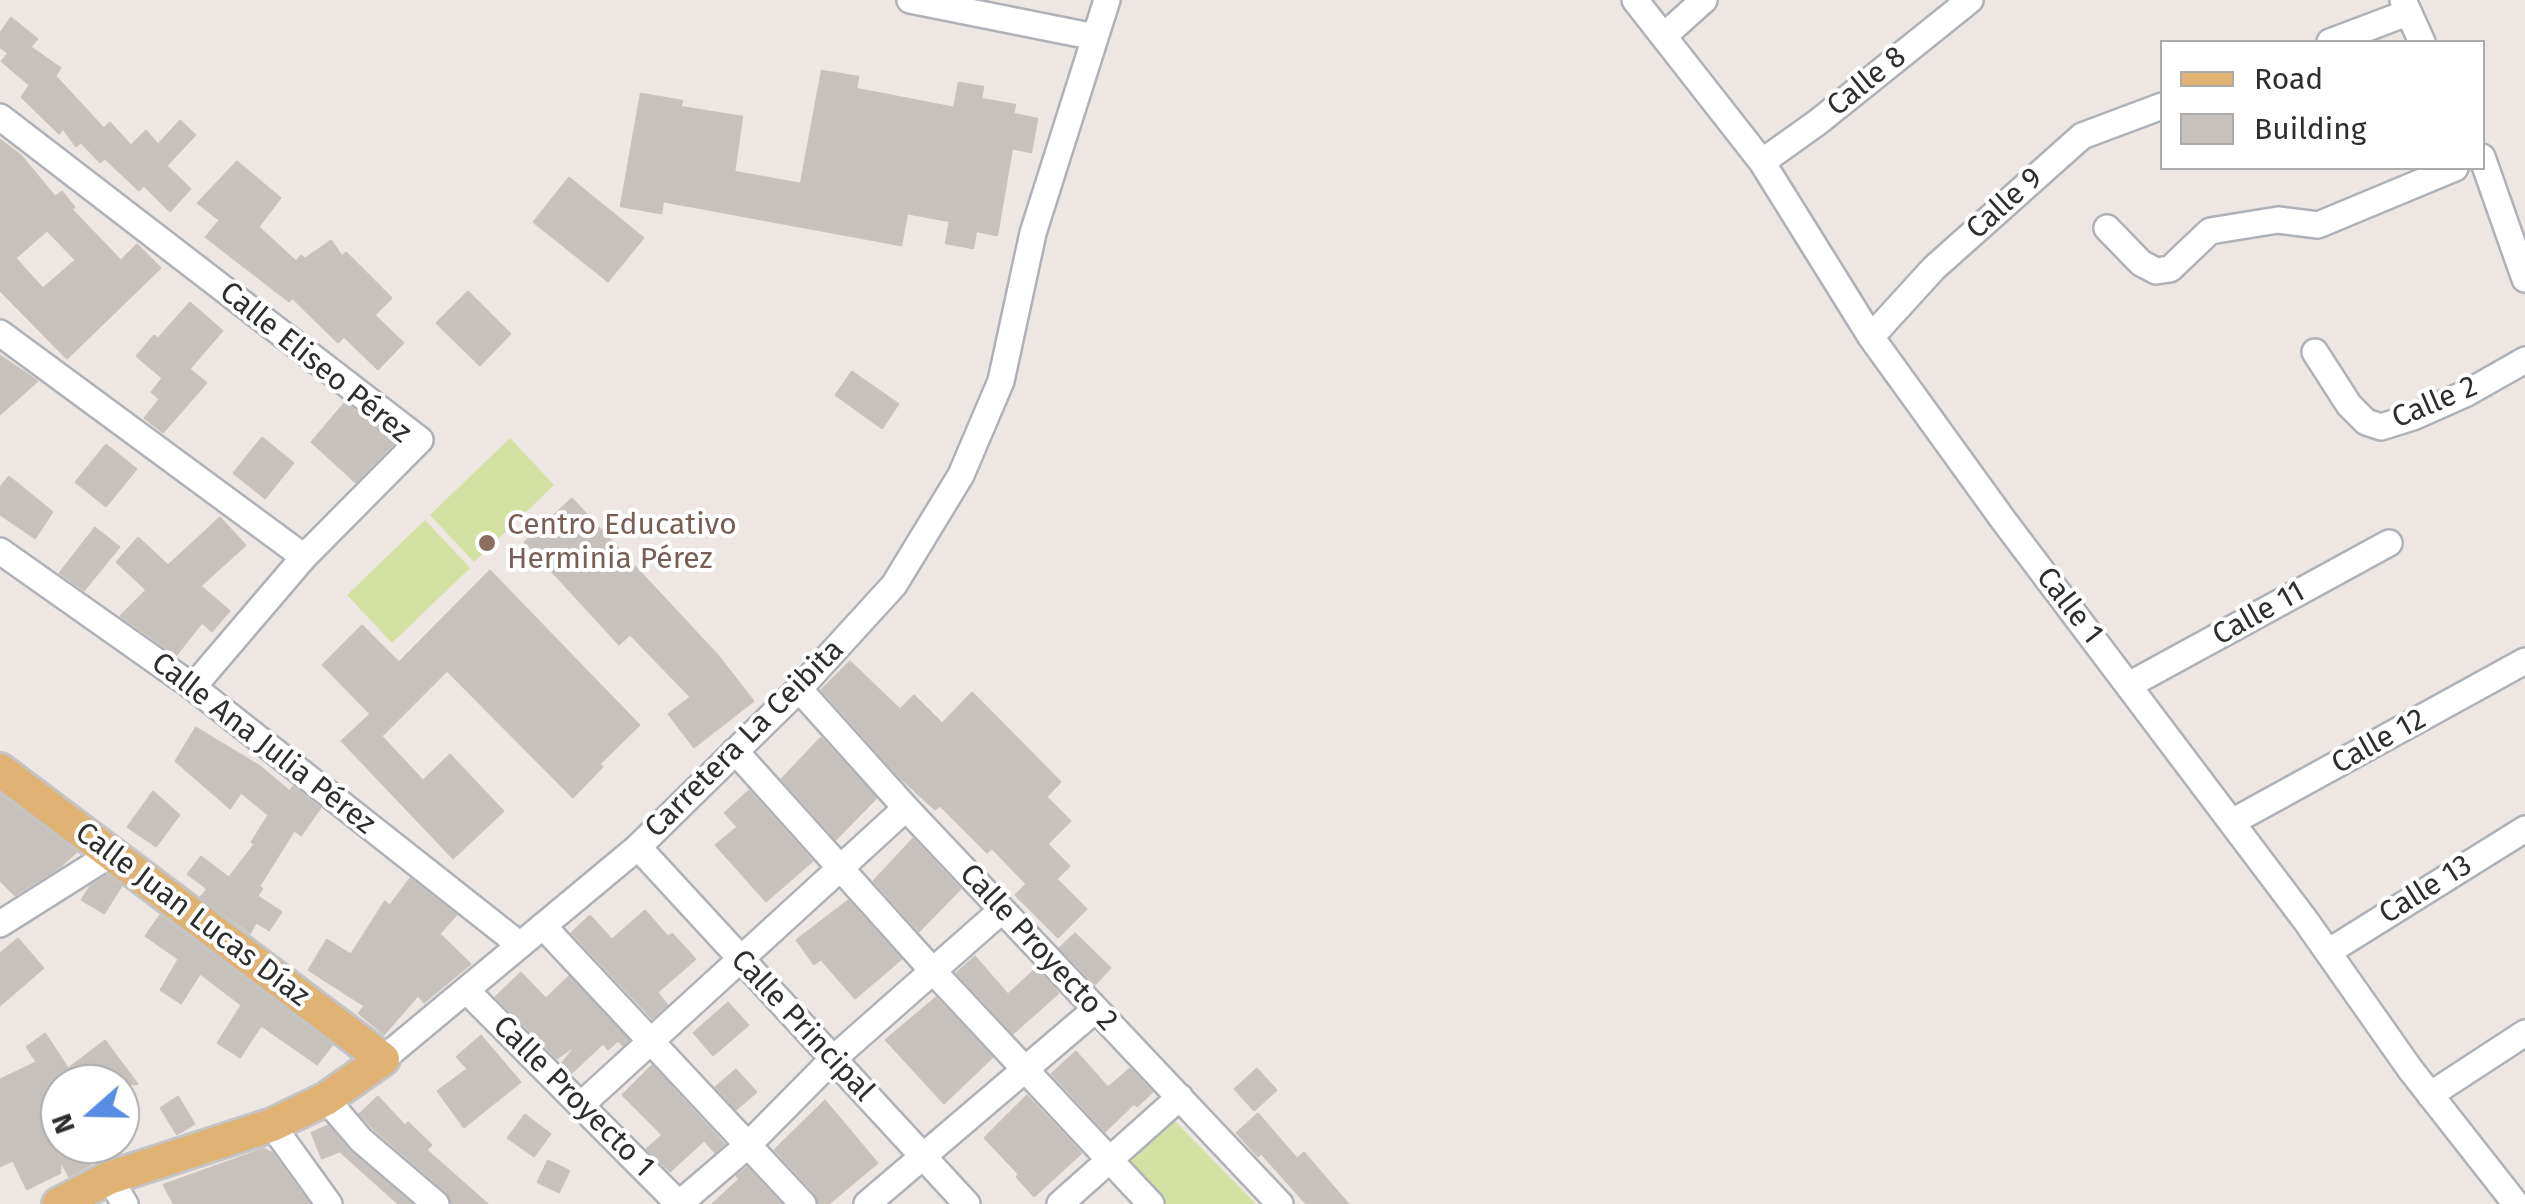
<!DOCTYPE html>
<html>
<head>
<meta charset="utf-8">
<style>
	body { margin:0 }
	#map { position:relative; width:2525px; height:1204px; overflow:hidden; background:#ede6e2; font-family:"Fira Sans",sans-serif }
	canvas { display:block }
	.legend { position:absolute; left:2160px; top:40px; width:325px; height:130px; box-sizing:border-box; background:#fff; border:2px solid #ababab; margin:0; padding:12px 18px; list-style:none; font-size:30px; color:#2e2e2e }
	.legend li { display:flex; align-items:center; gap:20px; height:50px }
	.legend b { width:50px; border:2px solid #ababab }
	.north { position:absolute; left:40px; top:1064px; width:100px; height:100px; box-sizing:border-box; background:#fff; border:2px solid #ababab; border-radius:50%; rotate:250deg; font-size:28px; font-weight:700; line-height:40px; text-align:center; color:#2e2e2e }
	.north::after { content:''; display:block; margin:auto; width:35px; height:45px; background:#588de4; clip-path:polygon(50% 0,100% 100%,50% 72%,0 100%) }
</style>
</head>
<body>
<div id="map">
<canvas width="2525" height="1204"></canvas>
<ul class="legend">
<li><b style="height:12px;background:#e0b274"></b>Road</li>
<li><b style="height:28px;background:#c6c1bd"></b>Building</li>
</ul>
<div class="north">N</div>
</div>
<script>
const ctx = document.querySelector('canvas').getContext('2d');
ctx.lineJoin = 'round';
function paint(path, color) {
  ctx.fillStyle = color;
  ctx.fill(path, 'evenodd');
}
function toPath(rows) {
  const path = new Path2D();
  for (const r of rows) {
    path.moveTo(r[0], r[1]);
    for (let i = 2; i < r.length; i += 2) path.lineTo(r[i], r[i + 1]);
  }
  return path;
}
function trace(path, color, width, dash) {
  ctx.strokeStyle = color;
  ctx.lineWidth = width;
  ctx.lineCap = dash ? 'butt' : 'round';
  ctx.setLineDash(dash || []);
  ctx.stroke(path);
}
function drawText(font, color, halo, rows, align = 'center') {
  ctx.font = font + ' "Fira Sans",sans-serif';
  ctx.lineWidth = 8;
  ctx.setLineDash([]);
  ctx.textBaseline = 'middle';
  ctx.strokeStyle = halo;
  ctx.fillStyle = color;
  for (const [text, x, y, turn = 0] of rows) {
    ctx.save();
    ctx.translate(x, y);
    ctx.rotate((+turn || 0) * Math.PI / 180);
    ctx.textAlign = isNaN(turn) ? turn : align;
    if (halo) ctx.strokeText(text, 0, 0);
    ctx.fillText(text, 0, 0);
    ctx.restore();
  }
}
paint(toPath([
	[510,438,554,485,474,562,430,515],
	[425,520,470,568,392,643,347,595],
	[1171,1117,1255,1203,1254,1204,1159,1204,1123,1165]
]), '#d3e2a3');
const building = toPath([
	[11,18,37,39,30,47,60,68,55,76,104,129,110,123,131,146,146,131,158,145,180,121,195,135,166,166,190,189,170,211,144,185,139,190,105,158,100,162,81,142,76,146,63,128,59,133,22,97,30,85,2,61,9,53,0,47,0,34,11,18],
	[822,71,858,77,856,89,954,108,959,83,983,87,981,99,1015,105,1013,114,1037,119,1031,152,1012,148,997,235,976,231,973,248,946,243,950,221,907,213,901,245,663,201,661,213,621,206,641,94,682,101,680,107,742,117,734,172,801,184,822,71],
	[0,140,21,156,55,197,62,192,74,207,71,209,121,261,137,245,160,268,67,358,0,290,0,140],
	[47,230,76,260,43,289,15,258,47,230],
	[237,162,280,198,258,227,296,262,301,256,305,259,331,241,342,257,346,253,391,298,374,315,403,343,378,369,344,336,338,342,292,297,289,301,206,237,220,220,198,203,237,162],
	[569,178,643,238,608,281,534,222,569,178],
	[468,292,510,334,480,365,437,323,468,292],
	[190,303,222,331,189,369,206,383,163,432,145,418,160,399,152,392,163,378,137,356,154,336,158,339,190,303],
	[0,356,37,381,0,414,0,356],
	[852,372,898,404,882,428,836,395,852,372],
	[345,403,395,442,356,482,312,442,345,403],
	[262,438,293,463,265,498,234,473,262,438],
	[106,445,136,469,106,506,76,482,106,445],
	[9,477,52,512,35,538,0,514,0,488,9,477],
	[572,499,718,656,753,701,694,747,669,714,691,697,630,634,619,644,525,542,572,499],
	[220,518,245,545,200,586,229,611,212,631,202,622,176,655,121,616,147,590,117,562,138,538,168,566,220,518],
	[95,528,119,547,84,590,60,573,95,528],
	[490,571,639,725,599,764,602,767,573,797,447,670,381,736,423,781,450,755,503,811,453,858,342,741,371,714,323,665,362,626,399,663,490,571],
	[850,662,900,710,914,696,942,724,972,693,1060,782,1046,797,1070,821,1047,844,1069,866,1056,879,1086,909,1058,937,1016,895,1027,884,992,848,987,852,940,805,935,809,898,775,822,690,850,662],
	[196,728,259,766,290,792,293,787,320,808,301,835,294,830,259,886,262,889,257,896,281,912,269,930,256,922,250,933,245,929,201,897,208,889,188,874,201,857,229,878,255,844,252,842,269,815,241,792,230,808,176,761,196,728],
	[821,738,876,798,836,839,782,779,821,738],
	[749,791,812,861,766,901,716,845,738,827,725,813,749,791],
	[153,792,179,815,156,846,128,827,153,792],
	[0,795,76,852,57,869,15,895,0,880,0,795],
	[913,839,960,889,919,931,874,881,913,839],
	[107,876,121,886,104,913,82,900,91,886,107,876],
	[410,879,456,915,439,934,470,964,424,1002,418,995,384,1034,359,1013,365,1006,309,970,327,940,351,955,385,902,390,906,410,879],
	[848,901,901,959,855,998,821,959,814,964,797,940,848,901],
	[645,911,668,937,672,934,695,959,657,992,667,1005,652,1018,572,933,590,916,612,940,645,911],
	[160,916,332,1045,317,1064,261,1025,240,1057,218,1043,242,1005,200,973,181,1003,161,990,179,959,146,936,160,916],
	[1075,934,1110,968,1095,984,1060,948,1075,934],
	[18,939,43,968,0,1005,0,954,18,939],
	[975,957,1008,995,1036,969,1058,993,1013,1033,957,973,975,957],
	[521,973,546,999,569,977,628,1040,623,1045,618,1040,608,1049,603,1043,571,1073,562,1064,578,1043,557,1058,496,997,521,973],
	[936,998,992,1057,944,1103,886,1040,936,998],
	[728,1003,748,1025,713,1055,694,1033,728,1003],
	[45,1034,68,1069,105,1041,137,1084,60,1084,60,1156,79,1146,90,1165,69,1176,60,1159,60,1173,27,1189,13,1160,0,1166,0,1080,37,1062,27,1047,45,1034],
	[481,1036,520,1082,464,1127,438,1091,468,1069,457,1057,481,1036],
	[1076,1052,1108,1088,1130,1069,1152,1092,1137,1106,1134,1103,1105,1131,1052,1074,1076,1052],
	[652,1066,724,1144,715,1152,704,1140,670,1171,647,1149,663,1135,623,1095,652,1066],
	[1257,1069,1276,1090,1254,1110,1235,1089,1257,1069],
	[736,1070,756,1092,736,1109,716,1087,736,1070],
	[1027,1096,1081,1153,1034,1196,1017,1177,1019,1174,985,1138,1027,1096],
	[178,1097,194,1124,177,1134,161,1108,178,1097],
	[378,1097,405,1126,408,1123,431,1145,426,1150,487,1204,452,1204,447,1192,373,1128,360,1114,378,1097],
	[825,1101,877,1163,828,1204,819,1204,815,1193,775,1150,825,1101],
	[1258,1114,1297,1159,1304,1153,1348,1204,1307,1204,1261,1153,1258,1156,1237,1133,1258,1114],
	[525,1115,550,1134,534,1156,508,1138,525,1115],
	[328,1126,350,1152,411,1204,399,1204,340,1151,322,1158,312,1133,328,1126],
	[264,1149,272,1153,309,1204,174,1204,164,1185,264,1149],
	[548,1161,569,1171,559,1192,538,1182,548,1161],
	[747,1168,781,1204,713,1204,740,1179,737,1176,747,1168]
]);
paint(building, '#c6c1bd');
trace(building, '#c9c1bc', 2.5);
const minor = toPath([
	[910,0,1095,37],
	[1635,0,1762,162,1871,337,2004,521,2306,921,2410,1069,2516,1204],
	[2403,0,2422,42],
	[1665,35,1704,0],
	[2330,42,2407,13],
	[0,117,420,440,304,557,193,687],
	[2482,157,2525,279],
	[1762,162,1818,122,1970,0],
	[2107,228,2141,263,2156,271,2170,269,2210,231,2278,220,2318,225,2455,168],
	[0,333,304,557],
	[1871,337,1934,268,2082,136,2162,106],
	[2315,352,2349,405,2366,422,2381,427,2413,417,2467,393,2525,360],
	[0,551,193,687,520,945],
	[2129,685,2389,543],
	[799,689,906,808,1280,1204],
	[735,751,933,971,1151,1204],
	[2232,822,2525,661],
	[638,847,967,1204],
	[0,924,111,854],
	[543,926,803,1204],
	[2328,952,2525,829],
	[466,990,679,1204],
	[383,1059,638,847,799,689,894,585,961,475,1001,381,1033,233,1107,0],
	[2430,1095,2525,1033],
	[326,1099,361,1140,436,1204],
	[581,1105,906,808],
	[272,1125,329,1204],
	[109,1178,125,1204],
	[679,1204,748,1145,833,1059,1002,910],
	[867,1204,1096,1009],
	[1060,1204,1180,1097]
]);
const major = toPath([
	[0,770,383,1059,326,1099,272,1125,109,1178,59,1204]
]);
trace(minor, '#aeb2b8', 30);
trace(major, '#c4c4c4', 38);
trace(minor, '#fff', 25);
trace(major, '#e0b274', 32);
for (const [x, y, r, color] of [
	[487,543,10,"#8d6e63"]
]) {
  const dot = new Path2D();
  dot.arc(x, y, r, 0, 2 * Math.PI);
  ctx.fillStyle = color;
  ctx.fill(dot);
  trace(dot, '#fff', 4);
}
drawText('30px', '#2e2e2e', '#fff', [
	["Calle 8",1867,82,-39],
	["Calle 9",2005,204,-42],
	["Calle Eliseo Pérez",315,363,39],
	["Calle 2",2435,403,-23],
	["Calle 1",2069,606,52],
	["Calle 11",2259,614,-29],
	["Carretera La Ceibita",745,739,-45],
	["Calle 12",2379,742,-29],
	["Calle Ana Julia Pérez",263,744,38],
	["Calle 13",2426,890,-32],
	["Calle Juan Lucas Díaz",192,915,37],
	["Calle Proyecto 2",1038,948,47],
	["Calle Principal",802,1026,47],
	["Calle Proyecto 1",573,1097,45]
]);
drawText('30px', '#785e54', '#fff', [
	["Centro Educativo",507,526],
	["Herminia Pérez",507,560]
], 'left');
</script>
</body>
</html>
